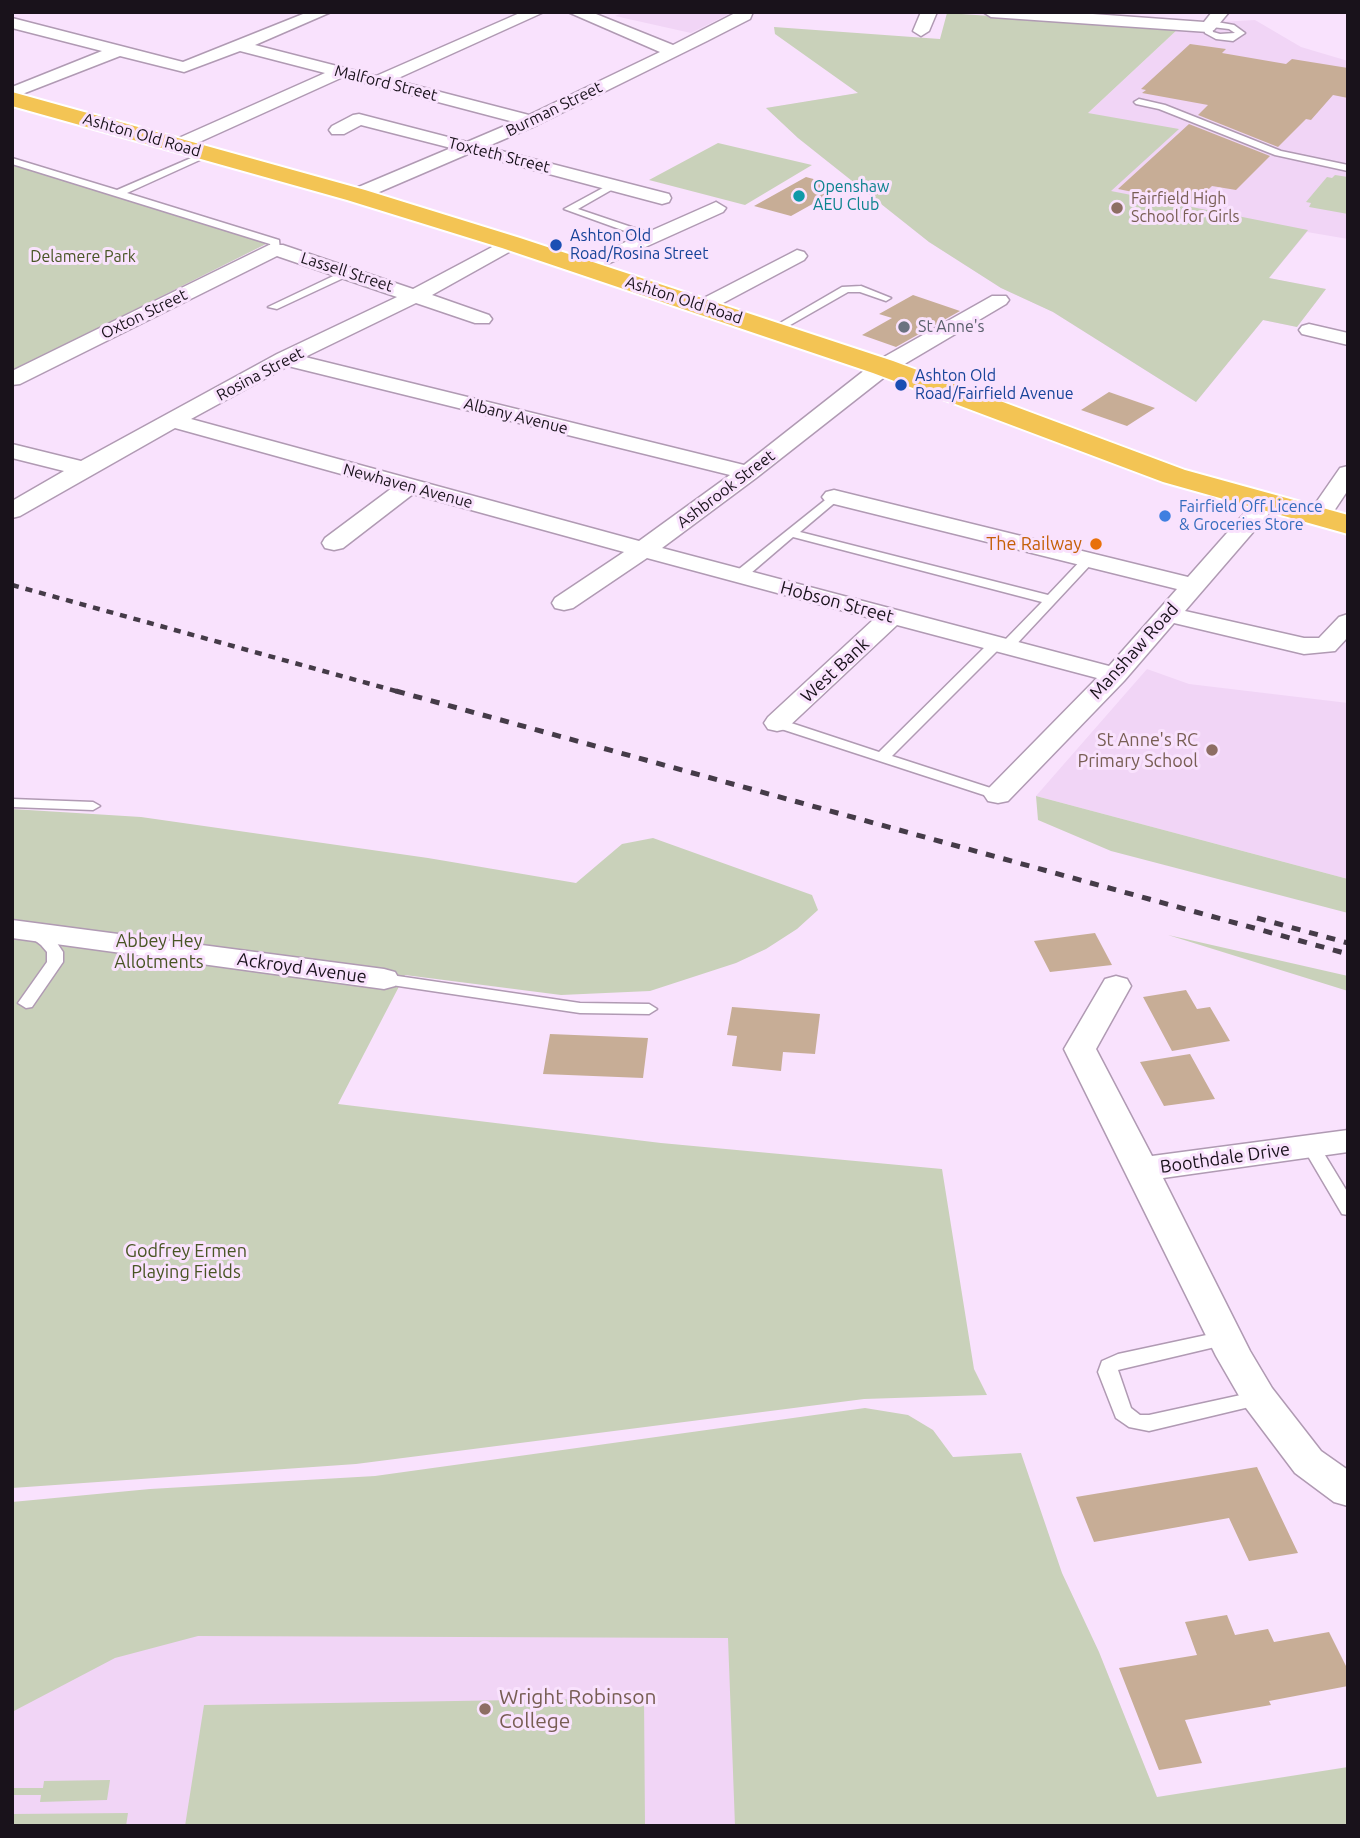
<!DOCTYPE html>
<html>
<head>
<meta charset="utf-8">
<style>
	body { margin:0 }
	#map { position:relative; width:1360px; height:1838px; overflow:hidden; background:#f9e2fd; font-family:Ubuntu,sans-serif }
	canvas { display:block }
	.frame { position:absolute; inset:0; border:14px solid #19121b; pointer-events:none }
</style>
</head>
<body>
<div id="map">
<canvas width="1360" height="1838"></canvas>
<div class="frame"></div>
</div>
<script>
const ctx = document.querySelector('canvas').getContext('2d');
ctx.lineJoin = 'round';
function paint(path, color) {
  ctx.fillStyle = color;
  ctx.fill(path, 'evenodd');
}
function toPath(rows) {
  const path = new Path2D();
  for (const r of rows) {
    path.moveTo(r[0], r[1]);
    for (let i = 2; i < r.length; i += 2) path.lineTo(r[i], r[i + 1]);
  }
  return path;
}
function trace(path, color, width, dash) {
  ctx.strokeStyle = color;
  ctx.lineWidth = width;
  ctx.lineCap = dash ? 'butt' : 'round';
  ctx.setLineDash(dash || []);
  ctx.stroke(path);
}
function drawText(font, color, halo, rows, align = 'center') {
  ctx.font = font + ' Ubuntu,sans-serif';
  ctx.lineWidth = 6;
  ctx.setLineDash([]);
  ctx.textBaseline = 'middle';
  ctx.strokeStyle = halo;
  ctx.fillStyle = color;
  for (const [text, x, y, turn = 0] of rows) {
    ctx.save();
    ctx.translate(x, y);
    ctx.rotate((+turn || 0) * Math.PI / 180);
    ctx.textAlign = isNaN(turn) ? turn : align;
    if (halo) ctx.strokeText(text, 0, 0);
    ctx.fillText(text, 0, 0);
    ctx.restore();
  }
}
paint(toPath([
	[624,12,733,12,691,33,615,16],
	[1255,20,1301,47,1348,61,1348,239,1307,232,1269,278,1326,289,1297,327,1263,320,1196,402,1053,312,1001,288,929,242,798,138,766,108,859,93,1087,114,1178,29,1214,33,1220,22],
	[1147,669,1189,684,1348,703,1348,879,1036,796],
	[723,1496,960,1826,12,1826,12,1592]
]), '#f1d5f6');
paint(toPath([
	[947,13,1178,29,1088,113,1179,129,1111,191,1308,230,1269,278,1326,289,1297,327,1263,320,1196,402,1053,312,1001,288,929,242,798,138,766,108,858,93,775,34,774,27,940,39],
	[718,143,812,165,745,205,649,180],
	[12,164,270,242,12,371],
	[1335,175,1348,177,1348,214,1309,207,1311,203,1306,202,1327,177,1332,178],
	[1036,796,1348,879,1348,913,1111,851,1038,820],
	[12,809,141,817,428,858,576,883,622,844,653,838,812,895,818,910,797,929,766,949,736,963,650,991,561,995,405,975,338,1104,661,1143,942,1169,974,1369,987,1395,864,1399,356,1464,12,1488],
	[1168,935,1348,976,1348,991],
	[865,1408,908,1415,933,1430,953,1457,1021,1453,1062,1573,1099,1652,1157,1797,1348,1767,1348,1826,735,1826,728,1638,198,1636,115,1658,12,1712,12,1502,150,1489,375,1476],
	[644,1698,645,1826,185,1826,204,1705],
	[110,1780,107,1800,40,1802,41,1795,12,1795,12,1788,43,1788,44,1781],
	[128,1813,126,1826,12,1826,12,1814]
]), '#c9d1ba');
paint(toPath([
	[1190,44,1226,49,1222,53,1286,64,1292,59,1348,68,1348,98,1333,95,1311,120,1306,119,1278,147,1198,115,1208,105,1142,93,1146,90,1141,89],
	[1189,124,1270,156,1236,190,1212,186,1193,204,1118,189],
	[806,177,843,187,791,216,754,206],
	[913,295,960,311,896,347,862,335,892,318,879,314],
	[1109,392,1155,408,1127,426,1081,410],
	[1095,933,1112,965,1050,972,1034,941],
	[1186,990,1197,1009,1210,1007,1230,1041,1172,1051,1143,997],
	[732,1007,820,1014,815,1054,783,1052,781,1071,732,1066,737,1036,727,1035],
	[550,1034,648,1038,643,1078,543,1074],
	[1190,1054,1215,1099,1164,1106,1140,1062],
	[1257,1467,1298,1553,1249,1561,1229,1518,1094,1542,1076,1497],
	[1227,1615,1235,1635,1268,1629,1274,1642,1329,1632,1348,1670,1348,1686,1269,1701,1271,1705,1185,1720,1202,1763,1159,1770,1119,1668,1197,1655,1185,1622]
]), '#c7ad96');
const service = toPath([
	[1211,21,1234,25,1245,33,1233,41,1216,39,1205,33,1204,27,1211,21],
	[1212,27,1229,29,1235,33,1220,34,1213,32,1212,27],
	[1139,99,1165,105,1281,151,1348,165,1348,171,1275,155,1159,109,1136,104,1134,102,1139,99],
	[205,152,213,154,127,193,279,240,280,251,272,251,270,244,12,164,12,158,117,190,205,152],
	[612,183,620,185,578,209,655,235,655,239,647,239,564,209,612,183],
	[348,269,353,272,352,274,277,309,268,307,348,269],
	[861,286,891,298,886,301,860,292,848,292,778,332,768,330,842,287,861,286],
	[834,493,838,494,838,500,800,532,1048,595,1084,557,1094,557,1095,560,1012,649,1007,650,1001,647,892,756,1003,792,1005,795,1003,798,993,798,772,726,770,723,777,719,782,720,879,752,991,641,996,640,1002,643,1042,602,793,537,744,579,734,579,734,573,834,493],
	[12,799,93,802,100,806,93,810,12,807,12,799],
	[32,927,53,937,63,952,63,962,32,1007,26,1008,18,1003,47,962,47,952,41,945,24,932,32,927],
	[384,974,580,1003,649,1004,657,1009,649,1014,580,1013,378,983,376,979,384,974],
	[1311,1140,1317,1142,1348,1193,1348,1215,1342,1214,1302,1146,1305,1142,1311,1140],
	[1225,1331,1232,1333,1235,1338,1232,1343,1118,1370,1131,1408,1140,1415,1149,1415,1259,1391,1266,1393,1269,1398,1266,1403,1149,1431,1129,1427,1116,1418,1098,1372,1102,1361,1118,1354,1225,1331]
]);
const minor = toPath([
	[308,12,331,12,255,45,376,76,522,12,544,12,394,80,529,115,660,52,568,12,591,12,673,45,737,12,753,12,750,19,707,41,537,125,486,147,669,194,671,198,669,202,662,204,470,153,363,199,349,199,347,195,349,191,451,148,361,125,344,134,332,134,329,130,332,126,353,115,359,114,467,142,514,122,343,77,184,149,172,149,169,145,172,141,325,73,240,51,184,72,120,56,12,98,12,87,102,51,12,28,12,18,183,62,308,12],
	[921,12,937,12,929,31,921,36,913,31,921,12],
	[983,12,1065,12,1204,22,1212,12,1229,12,1214,30,1208,32,991,17,983,12],
	[716,202,726,208,723,212,592,271,578,271,575,267,578,263,716,202],
	[511,237,518,239,521,243,518,247,432,295,489,315,492,319,489,323,475,323,416,303,305,357,744,465,875,362,992,296,1006,296,1009,300,1006,304,891,372,756,478,662,548,1109,666,1177,589,826,502,822,497,826,492,834,490,1188,577,1257,499,1265,497,1273,499,1277,504,1273,509,1185,611,1304,638,1319,638,1339,617,1348,614,1348,637,1335,651,1304,654,1174,623,1124,681,1008,801,998,803,988,801,984,795,988,789,1097,678,897,625,786,729,777,731,768,729,764,723,768,717,874,619,647,558,573,608,564,610,555,608,552,603,555,598,624,552,413,494,343,548,334,550,325,548,322,543,325,538,392,488,175,428,20,516,12,518,12,501,64,471,12,458,12,444,81,461,277,354,397,297,277,256,20,384,12,385,12,371,269,245,283,245,413,289,511,237],
	[288,366,730,475,639,541,191,419,288,366],
	[797,250,804,252,807,256,804,260,710,310,703,312,696,310,693,306,696,302,797,250],
	[1309,324,1348,333,1348,345,1302,334,1299,330,1302,326,1309,324],
	[1348,466,1348,490,1330,517,1326,522,1310,522,1306,517,1340,468,1348,466],
	[12,920,384,969,395,972,399,979,395,986,384,989,12,938,12,920],
	[1116,976,1127,979,1131,986,1096,1049,1152,1156,1348,1130,1348,1152,1163,1178,1250,1351,1272,1388,1321,1451,1348,1470,1348,1506,1334,1502,1295,1473,1246,1408,1216,1356,1064,1049,1105,979,1116,976]
]);
const trunk = toPath([
	[12,92,365,190,520,238,893,361,1185,470,1348,515,1348,534,1163,482,873,373,502,248,347,200,12,106,12,92]
]);
trace(service, '#b09ab3', 3);
trace(minor, '#b09ab3', 3);
trace(trunk, '#fff', 4);
paint(service, '#fff');
paint(minor, '#fff');
paint(trunk, '#f3c454');
trace(toPath([
	[12,585,403,693]
]), '#453b48', 4.5, [7, 7]);
trace(toPath([
	[396,691,1348,954],
	[1257,918,1348,943]
]), '#453b48', 5, [9, 9]);
for (const [x, y, r, color] of [
	[799,196,7,"#0f9aa8"],
	[1117,208,7,"#8d6e63"],
	[556,245,7,"#1a4fb4"],
	[904,327,7,"#6b7280"],
	[901,385,7,"#1a4fb4"],
	[1165,516,7,"#3f7fe0"],
	[1096,544,7,"#e8710a"],
	[1212,750,7,"#8d6e63"],
	[485,1709,7,"#8d6e63"]
]) {
  const dot = new Path2D();
  dot.arc(x, y, r, 0, 2 * Math.PI);
  ctx.fillStyle = color;
  ctx.fill(dot);
  trace(dot, '#f9e2fd', 2.5);
}
drawText('16px', '#19121b', '#f9e2fd', [
	["Malford Street",386,83,14],
	["Burman Street",554,109,-26],
	["Ashton Old Road",142,135,16],
	["Toxteth Street",499,155,14],
	["Lassell Street",347,272,18],
	["Ashton Old Road",684,300,18],
	["Oxton Street",144,314,-26],
	["Rosina Street",260,374,-28],
	["Albany Avenue",516,416,14],
	["Newhaven Avenue",408,486,15],
	["Ashbrook Street",726,489,-37]
]);
drawText('16px', '#0d838f', '#f9e2fd', [
	["Openshaw",813,187],
	["AEU Club",813,205]
], 'left');
drawText('16px', '#785e54', '#f9e2fd', [
	["Fairfield High",1131,199],
	["School for Girls",1131,217]
], 'left');
drawText('16px', '#164399', '#f9e2fd', [
	["Ashton Old",570,236],
	["Road/Rosina Street",570,254],
	["Ashton Old",915,376],
	["Road/Fairfield Avenue",915,394]
], 'left');
drawText('16px', '#485524', '#f9e2fd', [
	["Delamere Park",83,257]
]);
drawText('16px', '#5b616d', '#f9e2fd', [
	["St Anne's",918,327]
], 'left');
drawText('16px', '#366cbe', '#f9e2fd', [
	["Fairfield Off Licence",1179,507],
	["& Groceries Store",1179,525]
], 'left');
drawText('18px', '#c56008', '#f9e2fd', [
	["The Railway",1082,544]
], 'right');
drawText('18px', '#19121b', '#f9e2fd', [
	["Hobson Street",837,602,15],
	["Manshaw Road",1134,651,-48],
	["West Bank",835,670,-43],
	["Ackroyd Avenue",302,968,8],
	["Boothdale Drive",1225,1158,-8]
]);
drawText('18px', '#785e54', '#f9e2fd', [
	["St Anne's RC",1198,740],
	["Primary School",1198,761]
], 'right');
drawText('18px', '#485524', '#f9e2fd', [
	["Abbey Hey",159,941],
	["Allotments",159,962],
	["Godfrey Ermen",186,1251],
	["Playing Fields",186,1272]
]);
drawText('21px', '#785e54', '#f9e2fd', [
	["Wright Robinson",499,1697],
	["College",499,1721]
], 'left');
</script>
</body>
</html>
